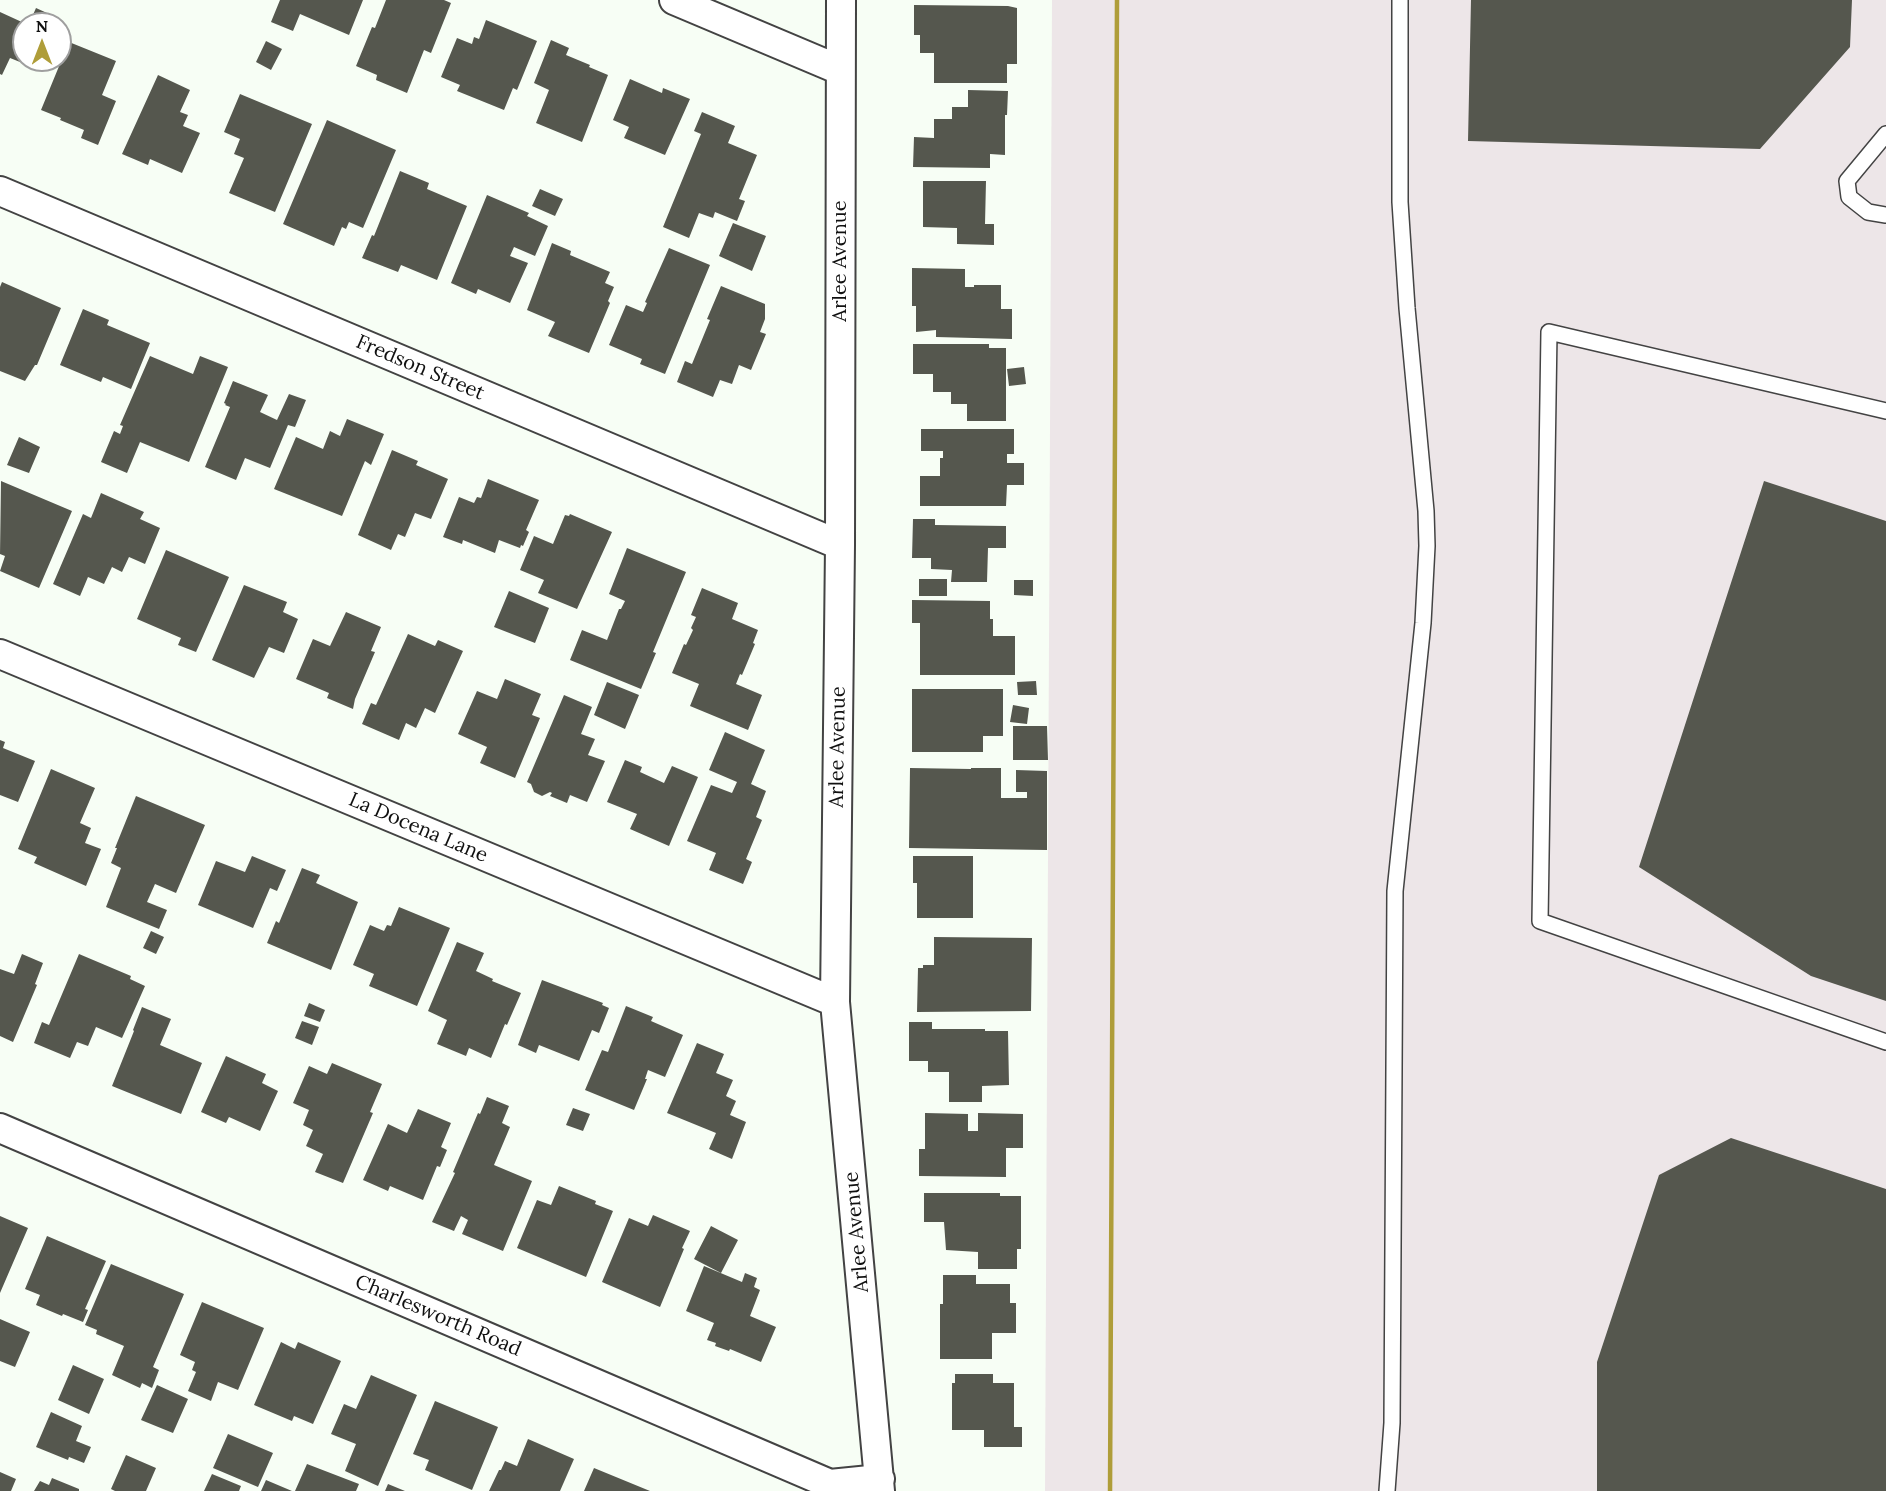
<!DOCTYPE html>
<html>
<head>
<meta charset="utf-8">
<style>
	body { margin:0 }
	#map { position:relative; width:1886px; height:1491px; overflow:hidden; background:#f7fef5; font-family:Lora,serif }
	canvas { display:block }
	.north { position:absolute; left:12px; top:12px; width:60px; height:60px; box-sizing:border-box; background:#fff; border:2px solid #9f9f9f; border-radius:50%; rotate:0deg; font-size:16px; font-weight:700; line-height:24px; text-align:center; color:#101010 }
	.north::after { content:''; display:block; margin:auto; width:21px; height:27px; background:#af9d39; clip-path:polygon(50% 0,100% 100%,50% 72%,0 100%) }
</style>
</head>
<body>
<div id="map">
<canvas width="1886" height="1491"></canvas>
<div class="north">N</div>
</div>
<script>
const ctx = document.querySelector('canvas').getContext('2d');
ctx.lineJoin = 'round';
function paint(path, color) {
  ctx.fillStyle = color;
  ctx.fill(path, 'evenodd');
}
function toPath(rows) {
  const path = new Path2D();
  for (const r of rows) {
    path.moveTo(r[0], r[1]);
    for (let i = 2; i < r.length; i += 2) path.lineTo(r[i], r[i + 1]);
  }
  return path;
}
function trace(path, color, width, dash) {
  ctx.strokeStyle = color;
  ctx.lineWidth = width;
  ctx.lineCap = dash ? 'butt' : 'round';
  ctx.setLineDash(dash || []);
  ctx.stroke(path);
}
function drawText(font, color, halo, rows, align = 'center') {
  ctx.font = font + ' Lora,serif';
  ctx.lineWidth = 6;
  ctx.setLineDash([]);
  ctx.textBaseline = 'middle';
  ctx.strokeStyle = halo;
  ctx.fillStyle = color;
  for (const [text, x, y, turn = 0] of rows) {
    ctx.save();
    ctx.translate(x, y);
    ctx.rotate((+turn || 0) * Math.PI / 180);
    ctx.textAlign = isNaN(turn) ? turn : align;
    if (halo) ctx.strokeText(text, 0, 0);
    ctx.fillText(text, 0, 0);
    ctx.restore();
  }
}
paint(toPath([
	[1052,0,1886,0,1886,1491,1045,1491]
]), '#ede6e8');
paint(toPath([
	[280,0,363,0,349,35,300,14,293,31,271,22],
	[386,0,444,0,451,3,431,53,424,50,407,93,376,80,377,75,356,66,372,27,375,28],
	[1471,0,1852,0,1850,47,1760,149,1468,141],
	[914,5,1008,6,1017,8,1017,64,1007,64,1007,83,934,83,934,53,920,53,920,35,914,35],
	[36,8,58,18,56,24,29,24],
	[0,12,24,23,24,52,20,62,10,58,2,75,0,74],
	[486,20,537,41,517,90,513,88,504,110,457,91,460,85,441,77,457,38,472,44,474,37,479,39],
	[551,40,569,48,566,55,590,65,589,67,608,75,582,142,536,123,549,90,534,83],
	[266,41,282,49,271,70,256,62],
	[69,42,116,61,102,95,116,101,98,145,81,138,84,130,60,120,61,118,41,110],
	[158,75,190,90,180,112,188,115,183,126,200,133,182,173,150,159,148,165,122,154],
	[630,79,662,93,663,88,690,99,665,155,624,138,629,127,613,120],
	[968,90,1008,91,1007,115,1005,115,1005,155,990,154,990,168,913,167,914,137,934,138,934,119,952,119,952,107,968,107],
	[240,94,312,124,275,212,229,193,244,158,234,154,240,139,224,132],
	[702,112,735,126,728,143,757,155,739,199,745,201,737,221,715,212,713,218,699,213,689,238,663,227,701,134,694,131],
	[327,120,396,150,363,228,349,222,346,229,342,227,334,246,283,224],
	[400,171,429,183,427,189,467,206,437,280,401,265,398,272,362,258,372,235,374,236],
	[923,181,986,181,985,224,994,224,994,245,957,244,957,228,923,227],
	[540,189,563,199,555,216,532,206],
	[487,195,529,213,527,216,548,226,535,256,514,247,510,256,528,263,510,303,478,289,476,294,451,283],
	[733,223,766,236,752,271,719,256],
	[552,243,571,251,570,255,610,272,605,283,614,287,608,301,610,303,589,353,548,336,555,322,527,310],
	[669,248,710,265,665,374,640,364,642,359,609,345,626,305,643,312,647,303,645,302],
	[912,268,965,269,965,287,974,287,974,285,1001,285,1001,309,1012,309,1012,339,936,337,936,330,916,332,916,306,912,306],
	[2,282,61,308,37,365,35,365,25,381,0,371,0,287],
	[721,286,765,304,765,319,760,332,766,334,751,370,739,365,732,384,720,380,713,397,677,382,685,361,692,364,710,320,707,319],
	[83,309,109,320,107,325,150,343,131,389,103,377,101,382,60,365],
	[913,344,989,344,989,348,1006,348,1006,421,967,421,967,404,951,404,951,392,933,392,933,374,913,374],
	[150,356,193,374,200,356,228,367,189,462,140,442,127,473,101,462,114,431,120,434,123,426,120,425],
	[1024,367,1026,384,1009,386,1007,369],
	[233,381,268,395,260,412,277,420,289,394,306,400,295,427,288,425,270,468,245,458,236,480,205,467,230,407,225,405,226,404,224,403],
	[347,419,384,434,371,465,365,461,342,516,274,489,296,437,323,449,330,431,340,436],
	[921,429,1014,429,1014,454,1007,454,1007,463,1024,463,1024,485,1007,485,1006,506,920,506,920,476,940,476,940,458,943,458,943,451,921,451],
	[19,437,40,447,29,473,7,465],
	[392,450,418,461,416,465,448,479,431,519,415,513,405,537,398,534,391,550,358,535],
	[488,479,539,500,526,530,529,532,523,546,521,545,520,548,499,540,495,553,463,540,462,544,443,537,459,497,474,503,477,497,481,498],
	[1,481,72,511,39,588,0,571,5,556,0,554],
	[1764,481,1886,521,1886,1001,1811,976,1639,867],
	[101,493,144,512,140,519,160,528,145,564,129,557,122,572,112,567,104,584,88,577,80,596,53,584,83,514,91,518],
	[570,514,612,532,577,609,538,593,544,580,520,570,534,536,553,544,565,515,569,516],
	[913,519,935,519,935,525,1006,526,1006,548,988,548,987,582,951,582,952,570,931,569,931,558,912,558],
	[627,548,686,572,653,652,656,653,641,689,570,660,582,630,607,640,619,609,621,609,625,601,609,594],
	[166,550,229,577,196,652,178,645,181,638,137,619],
	[919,579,947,579,947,596,919,596],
	[1014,580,1033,580,1033,596,1014,595],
	[244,585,287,602,283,612,298,619,284,653,269,647,254,678,212,660],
	[702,588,738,603,732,619,758,630,753,643,755,644,742,675,740,674,736,684,762,695,748,730,690,706,699,684,672,673,684,644,686,645,693,630,691,628,696,617,691,615],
	[509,591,549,608,535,643,494,627],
	[912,600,990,601,990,619,993,619,993,636,1015,636,1015,675,920,675,920,623,912,623],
	[346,612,381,627,371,651,375,652,355,699,353,709,327,698,329,693,296,679,313,639,330,646],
	[408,634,435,646,438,640,463,651,435,713,425,708,416,728,406,723,399,740,362,724,371,703,376,705],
	[505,679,541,694,532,715,540,718,515,778,480,763,487,747,458,734,477,691,497,699],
	[1036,681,1037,695,1018,695,1017,682],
	[607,682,639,695,625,729,594,715],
	[912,689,1003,689,1003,736,983,736,983,752,912,752],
	[564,695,592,707,581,734,595,739,588,755,605,761,587,802,570,795,567,803,550,796,552,793,550,792,542,796,534,792,531,784,527,782],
	[1013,705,1029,708,1027,724,1010,722],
	[1013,726,1047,726,1048,760,1013,760],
	[725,732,765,750,751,784,766,791,756,817,762,820,746,859,752,862,743,884,709,870,716,853,687,841,711,785,732,793,737,782,709,770],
	[0,740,5,742,3,748,35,761,18,802,0,795],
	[625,760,642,767,640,772,664,783,672,766,698,777,669,846,630,829,637,814,607,802],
	[910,768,971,769,971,768,1001,768,1001,798,1027,798,1027,792,1016,792,1016,770,1047,771,1047,850,909,848],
	[51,769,95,788,80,823,91,828,85,843,101,849,86,886,34,863,37,857,18,849],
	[136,796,205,825,176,893,155,884,147,902,167,910,159,929,106,907,121,868,111,863,117,848,115,848],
	[252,856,286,870,277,891,270,888,253,928,198,905,216,861,245,872],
	[913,856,973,856,973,918,917,918,917,883,913,883],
	[302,868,320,875,316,883,358,902,331,970,267,943,276,921,279,923],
	[399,907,450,928,417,1006,369,986,374,974,353,965,370,925,384,931,387,925,391,926],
	[151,931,164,937,156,954,143,948],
	[934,937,1032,938,1031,1011,917,1012,918,968,923,968,923,965,934,965],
	[457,942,484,953,476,971,493,979,492,981,521,993,507,1025,505,1024,491,1058,469,1048,466,1056,437,1044,447,1020,428,1011],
	[22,954,43,963,35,984,37,985,13,1042,0,1036,0,969,14,974],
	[79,954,131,976,130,979,145,986,122,1038,96,1027,88,1046,77,1042,70,1058,34,1043,42,1022,49,1025],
	[542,980,603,1003,602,1005,609,1008,599,1033,592,1030,579,1061,539,1045,536,1053,518,1045],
	[309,1003,325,1010,320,1022,304,1016],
	[626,1006,653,1017,651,1021,683,1035,665,1077,648,1070,645,1079,647,1079,634,1110,585,1090,602,1050,608,1052],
	[142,1007,171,1019,160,1045,202,1063,181,1114,112,1086,134,1031,133,1030],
	[302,1021,319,1027,312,1045,295,1038],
	[909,1022,932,1022,932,1029,985,1029,985,1031,1008,1031,1009,1085,982,1086,982,1102,949,1102,949,1072,928,1072,928,1061,909,1061],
	[697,1043,724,1054,716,1073,733,1080,726,1096,736,1101,730,1115,746,1122,732,1159,709,1149,716,1133,667,1113],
	[226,1056,266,1074,262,1083,278,1091,260,1131,229,1117,226,1123,201,1112],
	[332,1063,382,1084,370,1112,373,1113,343,1183,315,1172,323,1154,306,1146,313,1130,303,1125,309,1110,293,1103,309,1066,327,1074],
	[487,1097,509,1106,502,1123,510,1127,494,1165,532,1181,503,1251,462,1234,468,1220,461,1216,454,1231,432,1222,455,1173,453,1172,478,1113,480,1114],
	[573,1108,590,1114,583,1131,566,1125],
	[418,1109,451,1123,441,1147,447,1150,440,1167,437,1166,423,1200,390,1186,388,1191,363,1180,388,1124,407,1133],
	[925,1113,968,1114,968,1131,978,1131,978,1113,1023,1114,1023,1148,1006,1148,1006,1177,919,1176,919,1149,925,1149],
	[1731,1138,1886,1189,1886,1491,1597,1491,1597,1362,1659,1175],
	[559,1186,596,1201,595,1204,613,1211,586,1277,517,1248,537,1200,551,1205],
	[924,1193,1000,1193,1000,1196,1021,1196,1021,1249,1017,1249,1017,1269,978,1269,978,1252,946,1250,944,1222,924,1222],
	[653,1215,690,1231,682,1248,684,1249,660,1307,602,1282,629,1218,648,1226],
	[0,1216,28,1228,0,1293],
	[711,1226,738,1240,721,1273,694,1259],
	[47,1236,106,1261,85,1309,88,1310,83,1322,63,1314,62,1316,36,1305,40,1295,25,1289],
	[111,1264,184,1294,153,1367,159,1370,152,1388,142,1383,140,1388,112,1375,124,1346,96,1334,97,1330,85,1325],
	[704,1266,742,1282,745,1273,757,1278,754,1287,760,1290,750,1316,776,1327,761,1362,730,1349,729,1351,715,1346,716,1343,707,1340,714,1323,686,1311],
	[943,1275,976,1275,976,1284,1010,1284,1010,1303,1016,1303,1016,1333,992,1333,992,1359,940,1359,940,1304,943,1304],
	[202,1302,264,1328,238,1390,218,1382,211,1401,188,1391,196,1372,192,1370,195,1362,180,1355],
	[0,1319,30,1332,15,1367,0,1361],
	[281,1342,295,1349,298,1342,341,1361,313,1424,294,1416,292,1421,254,1405],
	[73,1365,104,1379,89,1414,58,1400],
	[955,1374,993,1374,993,1383,1014,1383,1014,1427,1022,1427,1022,1447,984,1447,984,1430,952,1430,952,1383,955,1383],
	[371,1375,417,1395,378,1486,345,1471,356,1444,331,1434,344,1404,356,1409],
	[157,1385,188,1399,173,1433,141,1420],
	[435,1401,498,1427,472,1490,425,1470,429,1460,413,1454],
	[51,1412,82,1426,76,1441,91,1447,84,1463,69,1457,68,1460,36,1447],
	[228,1434,273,1453,258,1487,213,1468],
	[528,1439,574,1459,560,1491,489,1491,499,1470,501,1470,505,1461,517,1466],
	[126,1455,156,1468,146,1491,115,1491,111,1489],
	[307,1464,359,1484,356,1491,295,1491],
	[594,1468,650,1491,584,1491],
	[0,1472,16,1479,11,1491,0,1491],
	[212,1474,241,1486,239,1491,204,1491],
	[52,1478,79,1489,79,1491,34,1491,40,1481,49,1485],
	[266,1480,292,1491,261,1491],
	[388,1484,405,1491,385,1491]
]), '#55574e');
const service = toPath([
	[1886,134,1847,181,1849,197,1868,212,1886,215],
	[1886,411,1549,332,1540,921,1886,1042],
	[1387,1491,1392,1423,1395,891,1423,623,1427,546,1426,511,1407,308,1400,202,1400,0]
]);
const minor = toPath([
	[674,0,840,70],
	[841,0,840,545,835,1002,880,1491],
	[0,191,840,545],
	[0,654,835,1002],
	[0,1128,830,1484,880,1479]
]);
trace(service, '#434343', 18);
trace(minor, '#434343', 32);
trace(service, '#fff', 15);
trace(minor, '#fff', 28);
trace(toPath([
	[1110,1491,1117,0]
]), '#af9d39', 4.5);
drawText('20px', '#101010', '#fff', [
	["Arlee Avenue",840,261,-90],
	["Fredson Street",420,368,23],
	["Arlee Avenue",838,747,-89],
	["La Docena Lane",418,828,23],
	["Arlee Avenue",857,1232,-95],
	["Charlesworth Road",438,1316,23]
]);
</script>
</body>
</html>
